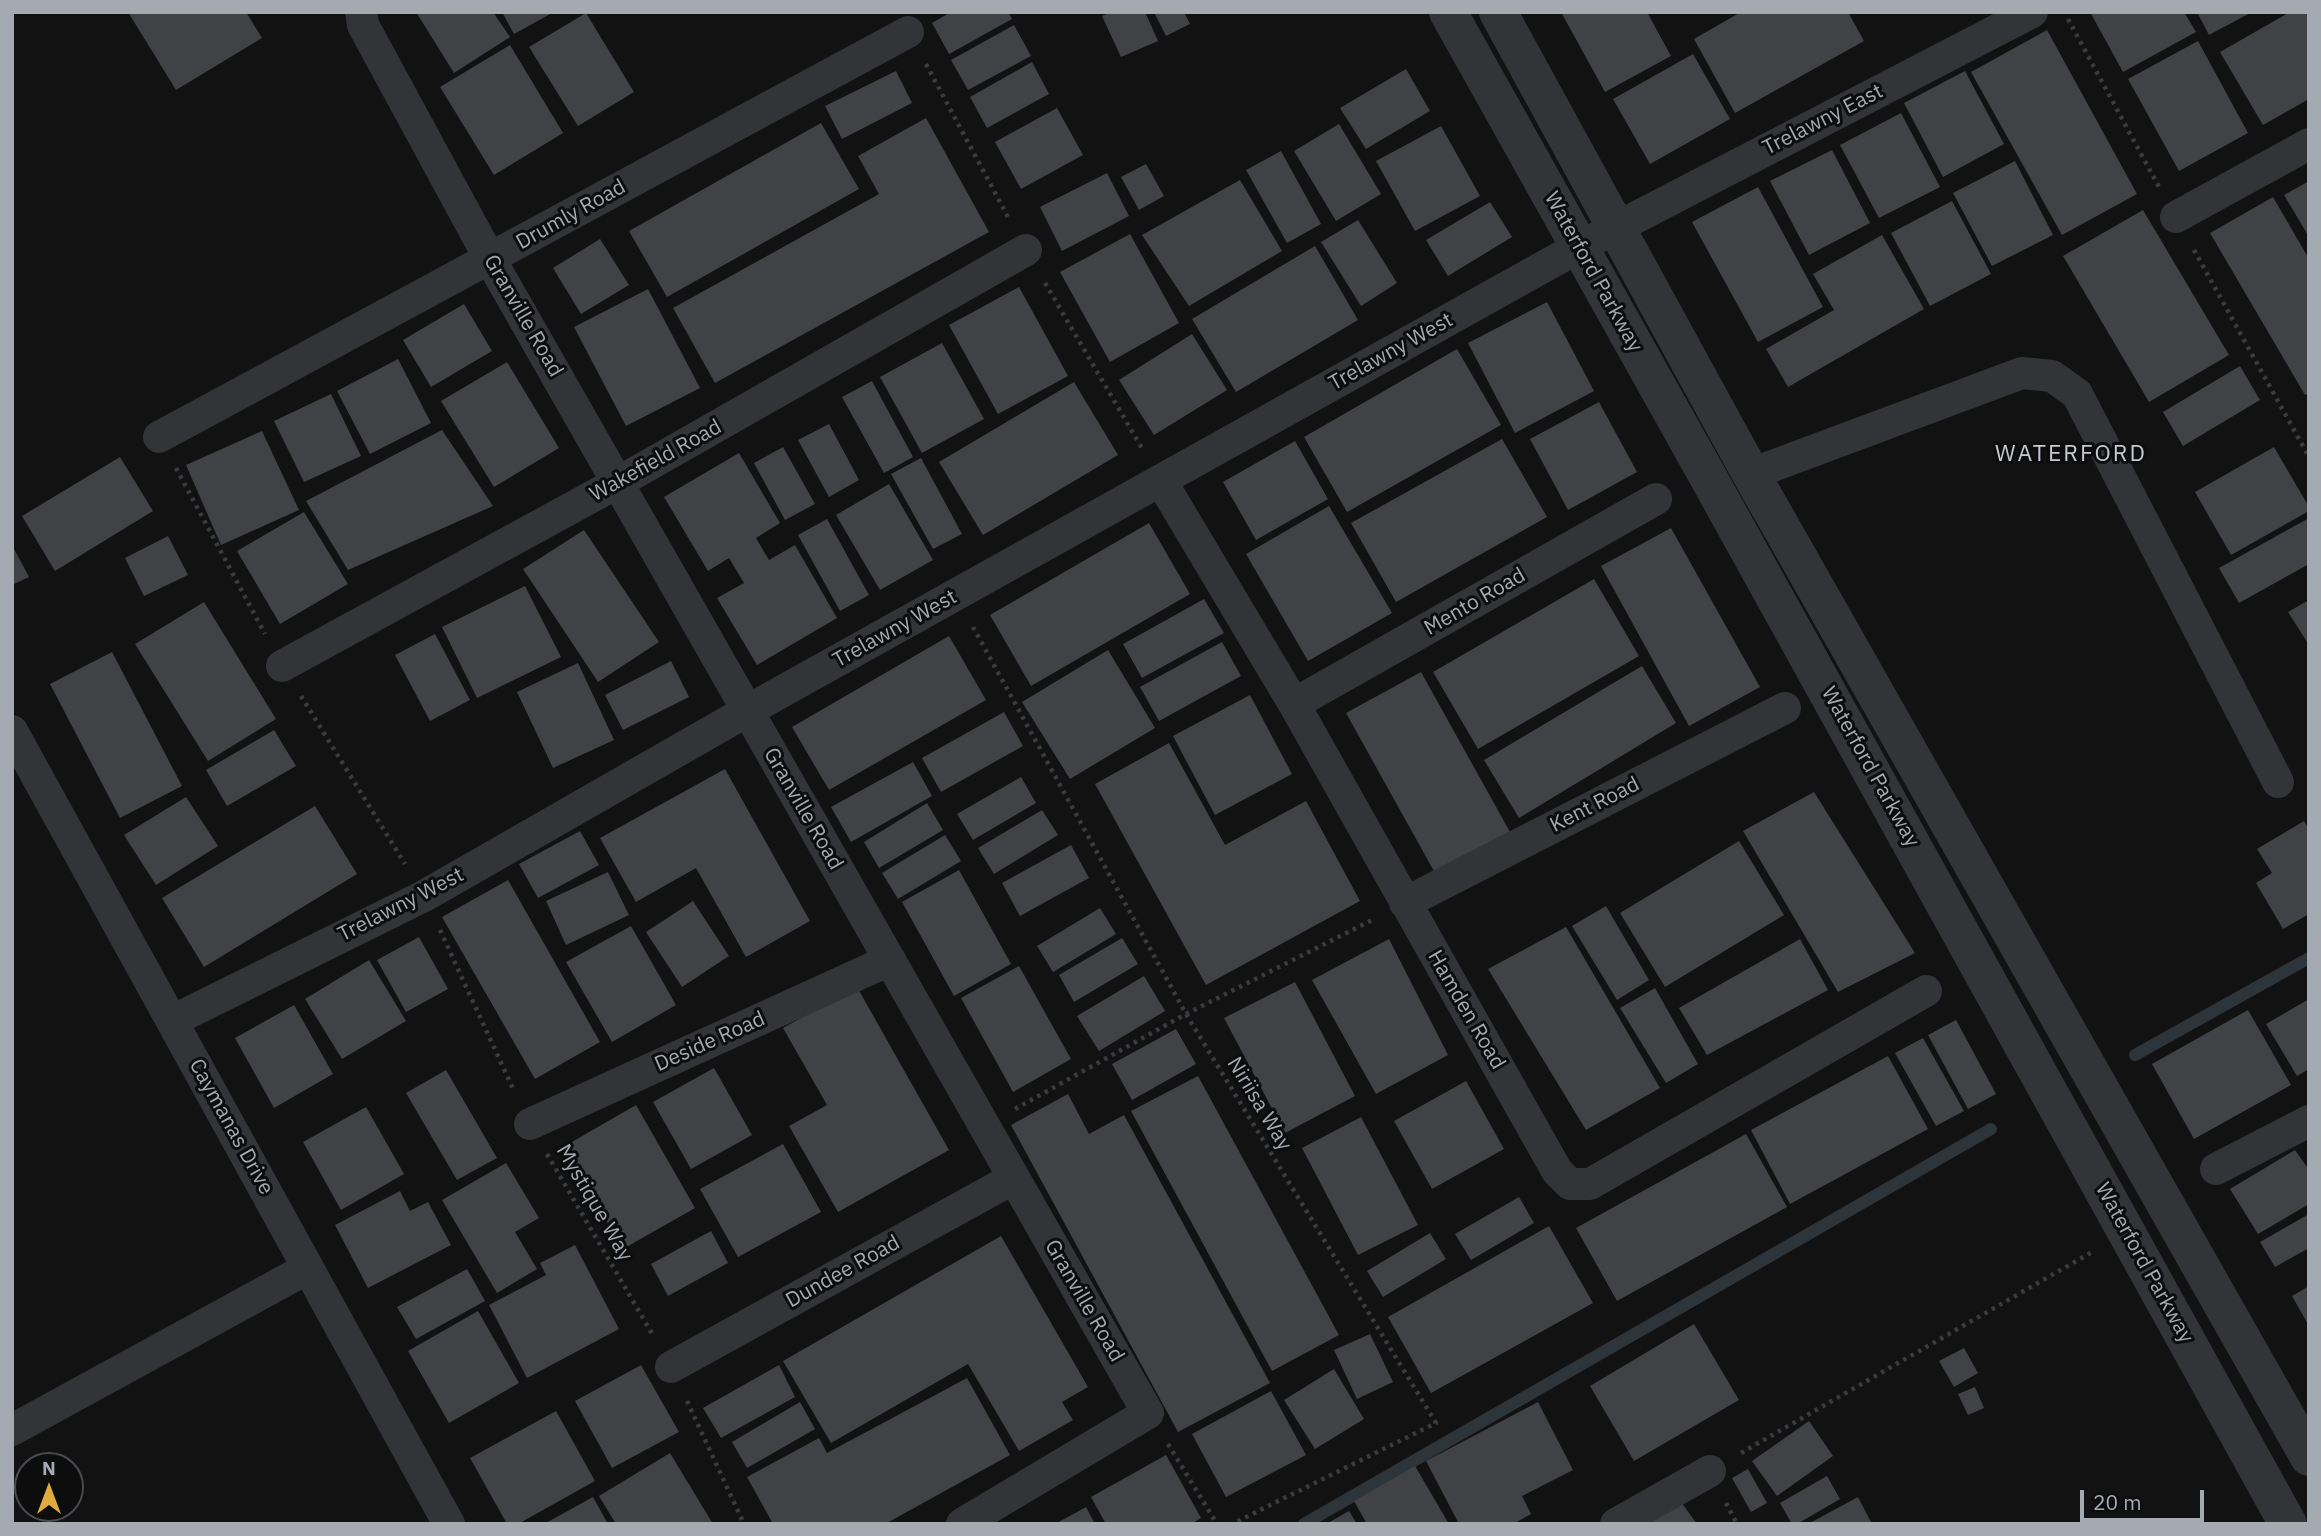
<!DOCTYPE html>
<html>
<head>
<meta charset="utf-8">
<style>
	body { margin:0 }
	#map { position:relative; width:2321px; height:1536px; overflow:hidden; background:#121213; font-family:"IBM Plex Sans",sans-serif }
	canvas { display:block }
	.frame { position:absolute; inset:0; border:14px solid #a5a9b2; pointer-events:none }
	.north { position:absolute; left:14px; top:1452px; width:70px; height:70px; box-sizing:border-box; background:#0d0d0e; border:2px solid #4a4b50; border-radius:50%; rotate:0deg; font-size:19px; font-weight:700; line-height:28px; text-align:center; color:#a5a9b2 }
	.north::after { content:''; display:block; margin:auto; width:24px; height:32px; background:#dfab3e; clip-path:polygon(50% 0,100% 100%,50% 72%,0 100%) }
	.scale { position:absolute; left:2080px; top:1490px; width:124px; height:32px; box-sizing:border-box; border:4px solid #a5a9b2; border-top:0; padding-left:9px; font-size:21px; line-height:24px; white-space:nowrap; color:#a5a9b2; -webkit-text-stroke:5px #0d0d0e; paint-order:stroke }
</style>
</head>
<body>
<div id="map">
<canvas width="2321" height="1536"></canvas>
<div class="frame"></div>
<div class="north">N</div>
<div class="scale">20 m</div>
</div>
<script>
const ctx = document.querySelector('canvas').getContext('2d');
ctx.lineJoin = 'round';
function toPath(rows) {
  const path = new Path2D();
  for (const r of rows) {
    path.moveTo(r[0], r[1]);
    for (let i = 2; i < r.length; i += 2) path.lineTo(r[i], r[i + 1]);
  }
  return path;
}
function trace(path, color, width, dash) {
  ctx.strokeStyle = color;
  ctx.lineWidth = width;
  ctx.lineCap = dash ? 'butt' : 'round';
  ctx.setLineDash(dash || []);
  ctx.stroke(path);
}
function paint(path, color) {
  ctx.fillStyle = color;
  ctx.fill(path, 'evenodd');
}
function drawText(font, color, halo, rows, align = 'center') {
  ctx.font = font + ' "IBM Plex Sans",sans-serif';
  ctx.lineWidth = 6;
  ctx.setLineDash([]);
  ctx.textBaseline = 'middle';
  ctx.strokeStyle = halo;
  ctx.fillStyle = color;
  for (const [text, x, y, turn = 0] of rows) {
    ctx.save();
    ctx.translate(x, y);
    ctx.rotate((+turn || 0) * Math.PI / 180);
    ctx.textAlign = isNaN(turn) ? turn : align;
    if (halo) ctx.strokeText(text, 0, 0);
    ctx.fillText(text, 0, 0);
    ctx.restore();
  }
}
trace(toPath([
	[2135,1055,2309,958],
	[1304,1524,1991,1129]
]), '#2d343a', 12);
paint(toPath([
	[128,12,246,12,262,38,176,90],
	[416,12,493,12,510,37,454,73],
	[502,12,554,12,514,34],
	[951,12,1008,12,1012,19,949,54,932,23],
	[1111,12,1145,12,1158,41,1121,57,1102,16],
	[1159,12,1184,12,1190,24,1166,36,1155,14],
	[1561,12,1647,12,1671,56,1605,92],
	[1741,12,1848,12,1864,41,1735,113,1694,39],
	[2090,12,2184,12,2196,32,2123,72],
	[2197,12,2252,12,2209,35],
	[2290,12,2309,12,2309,99,2263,125,2220,52],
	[586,13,634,92,578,126,529,47],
	[1014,25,1031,56,968,90,951,60],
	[2047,30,2137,194,2062,235,1971,72],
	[2198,41,2248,133,2179,171,2128,79],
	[510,45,563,133,494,175,440,87],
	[1693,54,1730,119,1650,164,1613,99],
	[1032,62,1049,94,987,128,970,97],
	[1406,69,1430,111,1366,149,1340,108],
	[896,71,912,103,842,139,825,106],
	[1965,71,2004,144,1943,177,1904,103],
	[1057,108,1083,155,1021,189,995,142],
	[1901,113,1940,187,1879,218,1840,145],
	[926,118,989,232,715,383,673,308,879,194,858,156],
	[821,123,859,189,667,297,629,231],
	[1339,124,1381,194,1336,221,1294,151],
	[1441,126,1480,196,1415,231,1376,161],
	[1832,150,1870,223,1809,255,1770,181],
	[1281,151,1321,224,1287,243,1246,170],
	[2015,161,2053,235,1992,266,1953,193],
	[1146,164,1164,196,1139,210,1121,177],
	[1107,173,1129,216,1062,251,1040,207],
	[1240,180,1282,251,1189,306,1142,235],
	[2309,181,2309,237,2284,195],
	[1758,187,1823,307,1758,342,1692,222],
	[2273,197,2309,259,2309,393,2305,395,2210,233],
	[1952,201,1991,274,1930,306,1891,233],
	[1490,202,1512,237,1448,276,1426,240],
	[2143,210,2229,355,2149,402,2063,256],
	[1358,220,1397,283,1361,306,1321,242],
	[1130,234,1179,323,1110,362,1060,272],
	[1882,235,1924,309,1788,387,1766,349,1834,310,1813,274],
	[600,239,629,285,581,314,553,268],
	[1315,246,1358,320,1236,392,1192,319],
	[1019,287,1068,376,998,414,949,325],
	[648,289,700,388,626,426,574,327],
	[1547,302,1594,391,1515,433,1468,343],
	[464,304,492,351,431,387,403,340],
	[1192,334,1227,390,1154,435,1119,380],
	[942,343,984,419,922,453,880,377],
	[1457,349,1501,425,1347,512,1304,437],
	[398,359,431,423,370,454,337,391],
	[507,362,559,448,494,487,441,401],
	[2240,366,2260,400,2183,446,2163,412],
	[872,381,913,457,884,473,842,397],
	[1074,382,1118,455,983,535,939,462],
	[331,394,361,456,304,482,274,421],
	[1599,402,1637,472,1568,510,1530,439],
	[829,424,859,480,829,497,798,440],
	[442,430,493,506,348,570,306,501],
	[262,431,299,510,221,545,186,465],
	[1502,439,1547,517,1396,602,1351,523],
	[1295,441,1328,499,1256,540,1223,482],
	[783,447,815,504,785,520,754,463],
	[2274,447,2309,507,2309,511,2231,555,2195,492],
	[739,453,780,523,756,538,769,560,795,545,837,618,757,665,717,598,744,583,729,558,708,571,664,497],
	[120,457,153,511,55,571,22,516],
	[921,458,962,534,933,549,891,474],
	[889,484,933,560,880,590,836,515],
	[1329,506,1392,613,1308,661,1246,554],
	[304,512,348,584,280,624,237,551],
	[2309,518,2309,564,2239,603,2219,568],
	[827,519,869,595,840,611,798,535],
	[1149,523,1190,594,1031,686,990,615],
	[1671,528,1760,687,1689,726,1601,566],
	[584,530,659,642,598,682,523,569],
	[168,536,188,575,144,596,125,558],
	[12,545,29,577,12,585],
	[1594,579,1639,656,1478,749,1433,672],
	[525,586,561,657,477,698,442,627],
	[1204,599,1224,633,1142,678,1123,644],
	[2309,600,2309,645,2288,612],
	[204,602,276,719,208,761,135,644],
	[435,634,470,700,430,721,395,655],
	[949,636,986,700,829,790,792,727],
	[1222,642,1241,676,1159,721,1140,687],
	[1108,650,1155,728,1070,779,1022,702],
	[112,652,182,786,120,818,50,684],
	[671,661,689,697,623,730,605,695],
	[578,663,614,740,553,768,517,692],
	[1642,666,1676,723,1519,818,1484,760],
	[1421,672,1510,832,1435,873,1346,713],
	[1250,695,1292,774,1215,815,1173,736],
	[1004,712,1023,746,941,792,922,758],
	[274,730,296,766,227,806,206,770],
	[1169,743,1225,845,1306,801,1360,901,1206,985,1095,784],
	[913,762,932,796,851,842,831,807],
	[725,769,810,921,746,957,696,868,636,902,600,838],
	[1021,777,1036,803,973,840,957,814],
	[1814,792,1915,953,1838,992,1743,831],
	[186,797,218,846,156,885,124,835],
	[927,803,943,830,879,868,864,842],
	[315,806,357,874,204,967,162,898],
	[1042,810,1058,835,994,874,978,848],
	[2304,821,2309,829,2309,914,2283,929,2256,883,2272,873,2257,849],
	[580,831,599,865,538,898,519,864],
	[945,835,961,861,898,899,882,873],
	[1739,841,1784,915,1665,987,1620,913],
	[1071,845,1089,878,1020,916,1002,883],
	[959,870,1011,964,954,996,902,902],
	[608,872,629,915,566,945,546,901],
	[508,880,600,1042,535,1079,442,917],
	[693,901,729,956,682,987,646,932],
	[1606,906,1649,980,1617,1000,1572,926],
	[1100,908,1116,934,1053,972,1037,946],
	[631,926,676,1005,612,1042,566,962],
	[1566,927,1660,1088,1586,1130,1488,969],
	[419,937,448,989,406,1012,377,960],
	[1122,938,1138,964,1074,1002,1059,975],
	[1389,939,1448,1055,1376,1094,1312,980],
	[1800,939,1828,990,1707,1055,1679,1008],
	[369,960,406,1021,342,1059,305,999],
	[1019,966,1071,1059,1013,1092,961,998],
	[1144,976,1165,1011,1099,1051,1077,1016],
	[1295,982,1355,1096,1285,1133,1224,1018],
	[857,987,949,1150,838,1212,789,1126,827,1105,783,1028],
	[1655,988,1698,1064,1666,1083,1620,1008],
	[2309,999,2309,1069,2297,1076,2266,1024],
	[294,1005,333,1074,274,1108,235,1038],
	[2248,1010,2291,1085,2194,1139,2152,1064],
	[1956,1020,1996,1094,1968,1109,1928,1035],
	[1176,1029,1196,1064,1132,1100,1112,1064],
	[1923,1038,1964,1111,1936,1126,1895,1053],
	[1888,1056,1928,1129,1790,1204,1751,1130],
	[714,1068,752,1135,691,1169,653,1102],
	[446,1070,497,1158,457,1180,406,1093],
	[1198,1076,1339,1335,1272,1371,1131,1111],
	[1466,1081,1504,1149,1432,1189,1394,1121],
	[1068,1094,1089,1134,1124,1115,1270,1383,1178,1432,1011,1125],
	[636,1105,695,1208,623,1249,585,1184,580,1187,558,1150],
	[366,1107,404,1174,341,1210,303,1142],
	[1361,1117,1418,1225,1358,1255,1302,1148],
	[1746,1134,1787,1207,1617,1301,1576,1228],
	[783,1144,821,1212,738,1257,700,1189],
	[2295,1150,2309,1170,2309,1204,2258,1234,2230,1189],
	[506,1163,539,1218,515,1232,537,1269,497,1293,442,1200],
	[400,1191,410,1211,428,1202,451,1245,368,1288,335,1225],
	[1519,1197,1534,1223,1471,1260,1455,1234],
	[2309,1214,2309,1248,2275,1267,2260,1242],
	[1549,1226,1593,1303,1431,1393,1388,1317],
	[711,1231,728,1263,668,1296,651,1264],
	[1430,1233,1446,1259,1383,1297,1367,1271],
	[1001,1236,1088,1387,1062,1402,1073,1420,1019,1451,968,1364,831,1443,783,1361],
	[575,1245,619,1329,527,1378,489,1305,546,1275,540,1263],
	[467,1269,485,1301,416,1339,397,1307],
	[2309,1286,2309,1326,2292,1296],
	[478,1311,519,1383,449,1423,408,1351],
	[1694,1324,1739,1400,1634,1461,1590,1386],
	[1370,1334,1393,1382,1357,1399,1334,1350],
	[1964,1348,1978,1373,1954,1387,1939,1361],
	[641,1365,679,1432,612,1468,575,1401],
	[779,1365,795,1397,721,1438,703,1408],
	[1334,1369,1364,1419,1315,1449,1284,1400],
	[967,1378,1010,1455,885,1524,773,1524,747,1477,819,1438,827,1453],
	[1975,1387,1984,1408,1968,1415,1958,1394],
	[1271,1391,1306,1455,1226,1497,1192,1434],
	[800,1402,815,1429,747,1468,732,1442],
	[1538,1402,1573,1470,1522,1496,1531,1514,1513,1524,1459,1524,1426,1461],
	[556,1411,595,1481,518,1524,507,1524,470,1458],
	[1809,1421,1833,1456,1777,1496,1752,1461],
	[670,1453,713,1524,616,1524,599,1496],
	[1166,1455,1201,1518,1191,1524,1106,1524,1091,1497],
	[1415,1466,1449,1524,1367,1524,1354,1501],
	[1748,1469,1767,1503,1751,1512,1732,1478],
	[1827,1476,1840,1499,1797,1524,1792,1524,1780,1503],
	[593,1497,608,1524,544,1524],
	[1858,1497,1872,1524,1808,1524],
	[1679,1499,1697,1524,1641,1524],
	[1086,1507,1095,1524,1055,1524],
	[1349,1511,1357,1524,1326,1524]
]), '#414246');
trace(toPath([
	[2068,19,2159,187],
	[926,64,1008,217],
	[2194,250,2309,457],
	[1045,283,1143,450],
	[176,468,265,634],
	[973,627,1186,1014,1436,1423,1232,1524],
	[301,696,405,864],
	[440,930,514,1091],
	[1015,1109,1186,1014,1372,920],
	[547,1154,654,1337],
	[687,1401,744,1524],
	[1168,1444,1217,1524],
	[1741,1453,2092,1252],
	[1726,1503,1737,1524]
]), '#393b3f', 4.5, [3.5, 5]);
trace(toPath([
	[361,12,363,25,490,259,1148,1413,962,1524],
	[2176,217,2309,144],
	[159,437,908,32],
	[1751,474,2022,373,2052,376,2077,394,2278,782],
	[1161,481,1294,704,1557,1171,1570,1184,1590,1184,1926,991],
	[282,666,617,483,1026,250],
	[1294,704,1656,499],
	[12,731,449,1524],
	[1405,903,1785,708],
	[172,1021,424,896,747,711,1579,247,2032,12],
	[530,1124,890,960],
	[2216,1169,2309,1121],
	[671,1367,1014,1178],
	[12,1430,308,1268],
	[1616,1524,1710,1471]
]), '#333438', 32);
trace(toPath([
	[1448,12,1707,475,2288,1524],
	[1498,12,1751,474,2309,1457]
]), '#333438', 38);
drawText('21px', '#a5a9b2', '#0d0d0e', [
	["Trelawny East",1823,120,-27],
	["Drumly Road",571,215,-29],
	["Waterford Parkway",1593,272,61],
	["Granville Road",523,316,60],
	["Trelawny West",1391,352,-29],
	["Wakefield Road",656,461,-29],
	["Mento Road",1475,602,-30],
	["Trelawny West",895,629,-29],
	["Waterford Parkway",1870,767,61],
	["Kent Road",1595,805,-27],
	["Granville Road",803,809,60],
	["Trelawny West",401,905,-27],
	["Hamden Road",1466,1010,60],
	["Deside Road",710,1042,-24],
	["Niriisa Way",1259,1104,59],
	["Caymanas Drive",231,1127,61],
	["Mystique Way",594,1203,60],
	["Waterford Parkway",2144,1263,61],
	["Dundee Road",843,1272,-29],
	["Granville Road",1084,1301,60]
]);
ctx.letterSpacing = '2px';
drawText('23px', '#c5c8cf', '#0d0d0e', [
	["WATERFORD",2071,454]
]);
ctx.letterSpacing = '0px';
</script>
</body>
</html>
